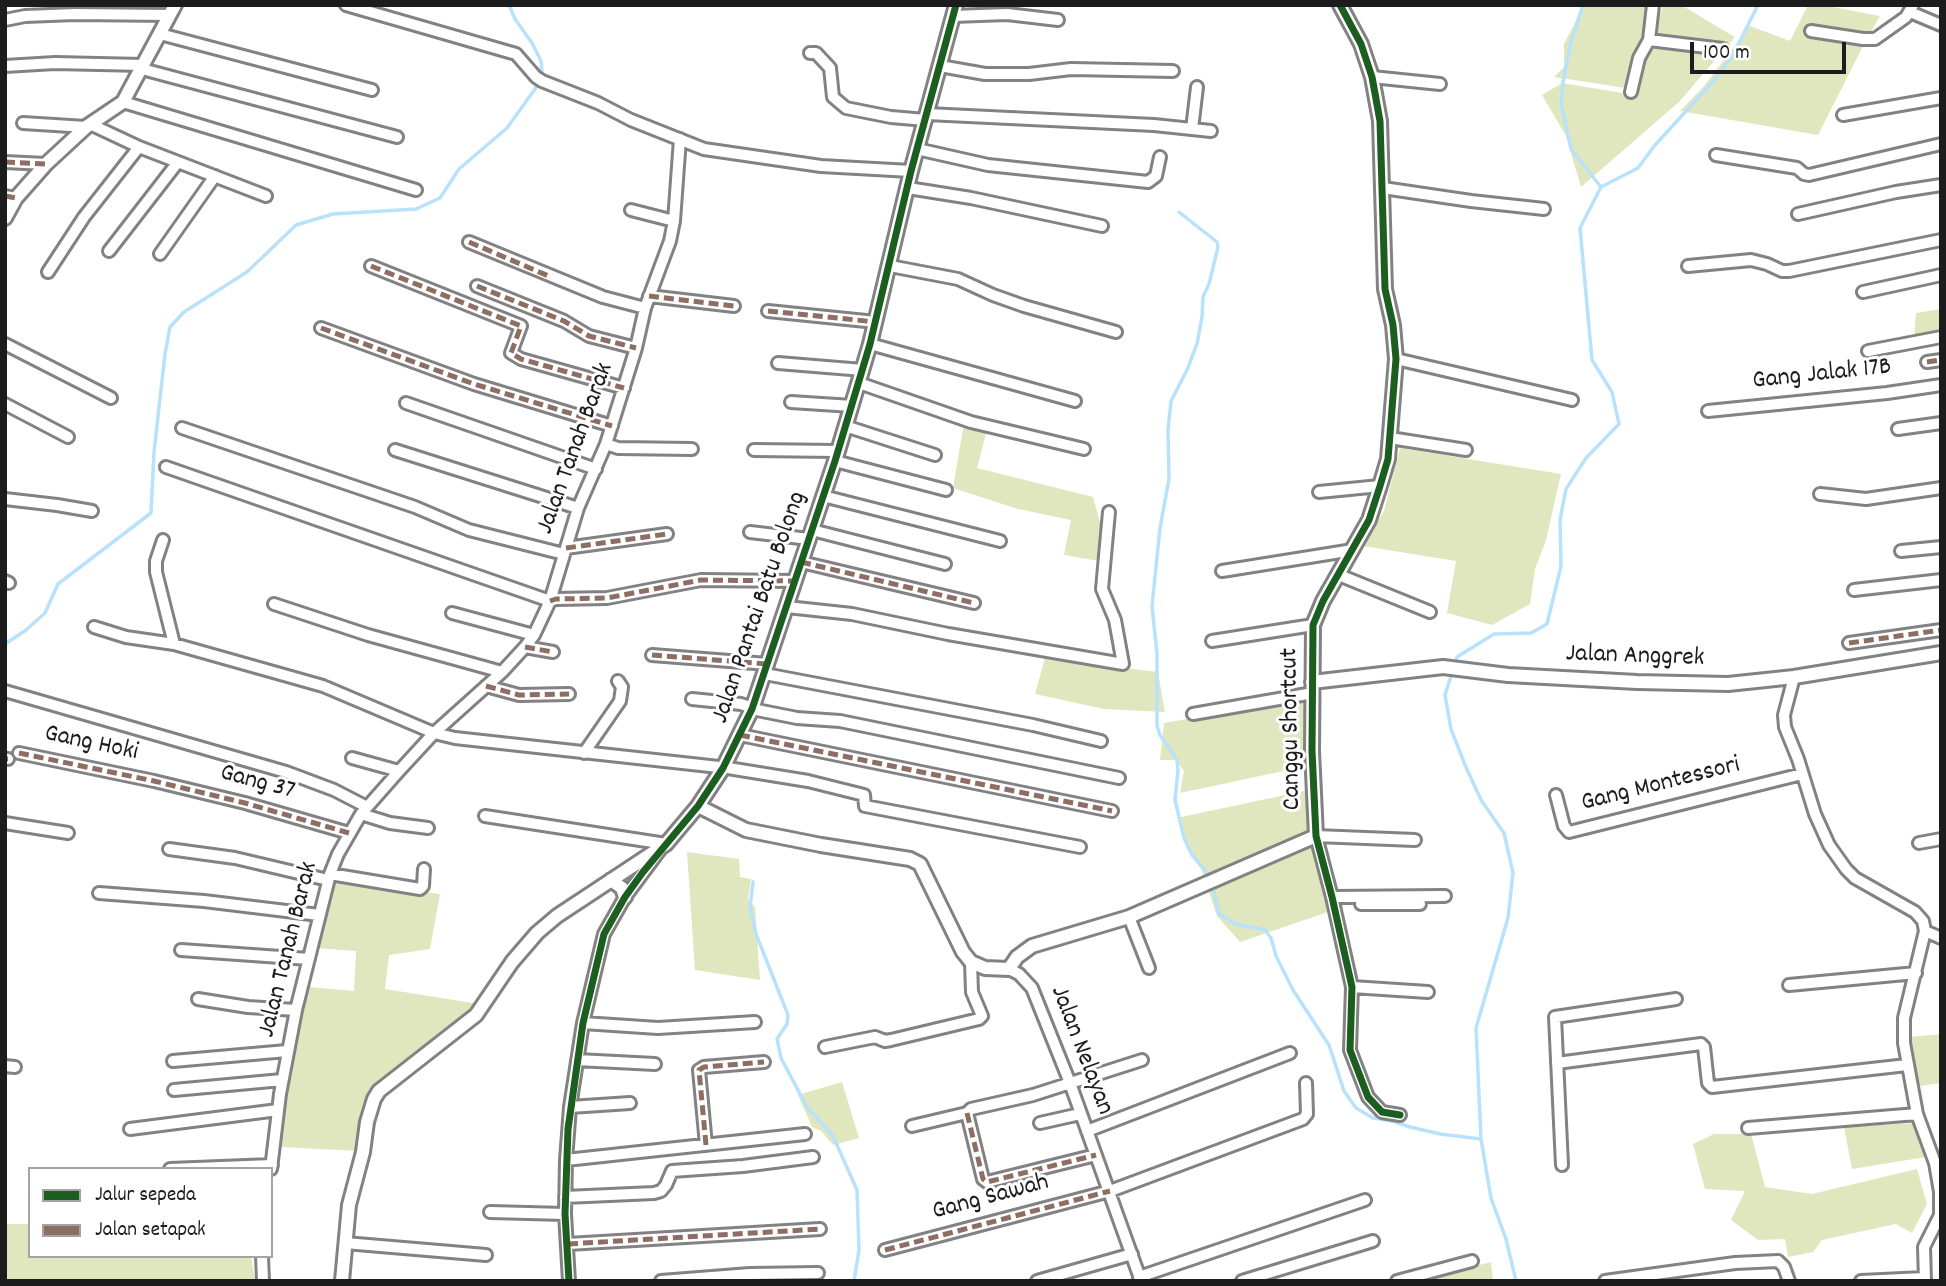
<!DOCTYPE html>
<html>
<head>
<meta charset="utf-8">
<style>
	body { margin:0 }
	#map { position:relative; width:1946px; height:1286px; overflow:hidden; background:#fff; font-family:Dekko,sans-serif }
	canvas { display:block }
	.frame { position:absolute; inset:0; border:7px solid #1c1c1c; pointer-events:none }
	.legend { position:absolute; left:28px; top:1167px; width:245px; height:91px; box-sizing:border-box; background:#fff; border:2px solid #a4a4a4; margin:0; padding:9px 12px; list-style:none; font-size:21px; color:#1c1c1c }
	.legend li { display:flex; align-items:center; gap:14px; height:35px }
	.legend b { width:35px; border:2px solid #a4a4a4 }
	.scale { position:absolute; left:1690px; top:42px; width:156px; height:32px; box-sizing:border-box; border:4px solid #1c1c1c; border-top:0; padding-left:9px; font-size:21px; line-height:24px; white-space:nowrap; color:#1c1c1c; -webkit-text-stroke:5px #fff; paint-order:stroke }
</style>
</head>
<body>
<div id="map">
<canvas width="1946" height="1286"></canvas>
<div class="frame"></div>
<ul class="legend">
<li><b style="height:9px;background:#1b5e20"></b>Jalur sepeda</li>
<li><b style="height:9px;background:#8d6e63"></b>Jalan setapak</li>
</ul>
<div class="scale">100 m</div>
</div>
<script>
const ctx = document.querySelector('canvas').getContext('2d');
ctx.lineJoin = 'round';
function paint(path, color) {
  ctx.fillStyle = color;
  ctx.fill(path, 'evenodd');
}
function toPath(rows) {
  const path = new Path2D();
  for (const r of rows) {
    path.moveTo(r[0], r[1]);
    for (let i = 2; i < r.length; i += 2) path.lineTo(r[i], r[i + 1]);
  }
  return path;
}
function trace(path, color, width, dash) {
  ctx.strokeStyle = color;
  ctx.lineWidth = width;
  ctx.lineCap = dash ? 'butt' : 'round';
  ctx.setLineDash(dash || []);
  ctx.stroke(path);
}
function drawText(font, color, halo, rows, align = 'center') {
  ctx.font = font + ' Dekko,sans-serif';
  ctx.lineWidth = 6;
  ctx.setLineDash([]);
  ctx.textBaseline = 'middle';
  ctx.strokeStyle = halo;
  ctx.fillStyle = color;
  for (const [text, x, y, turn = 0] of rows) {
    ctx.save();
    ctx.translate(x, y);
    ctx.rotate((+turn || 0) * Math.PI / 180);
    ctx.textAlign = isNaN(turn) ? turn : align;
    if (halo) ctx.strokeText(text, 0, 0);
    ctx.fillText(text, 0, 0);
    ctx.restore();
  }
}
paint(toPath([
	[1584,5,1653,5,1626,88,1554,77,1564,67,1564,44],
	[1663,5,1681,5,1735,37,1679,102,1581,187,1566,136,1542,95,1562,83,1635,95],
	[1808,5,1822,5,1880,16,1866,40,1818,135,1680,111,1704,86,1750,26,1790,41],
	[1941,309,1941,340,1914,341,1916,313],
	[964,423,987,430,977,468,1093,497,1102,530,1099,561,1064,555,1071,520,1018,509,953,488],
	[1400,448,1561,474,1546,540,1535,569,1530,604,1492,625,1447,613,1456,561,1363,546,1384,511],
	[1045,658,1158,672,1165,712,1104,709,1035,694],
	[1308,698,1307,766,1180,793,1184,771,1176,760,1160,760,1164,723],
	[1309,790,1331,911,1240,942,1217,916,1201,868,1187,847,1181,817],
	[687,852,739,859,740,877,751,879,748,899,755,907,760,980,695,970],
	[334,879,440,894,430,949,389,955,385,989,473,1003,473,1012,371,1089,358,1151,281,1147,289,1071,309,987,354,991,356,951,316,948],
	[1941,1034,1941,1083,1919,1086,1909,1037],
	[842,1082,859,1138,833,1145,821,1131,812,1127,798,1095],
	[1915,1123,1926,1157,1852,1169,1844,1127],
	[1714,1134,1751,1134,1765,1187,1812,1194,1917,1169,1927,1204,1912,1233,1896,1224,1822,1240,1813,1252,1788,1257,1785,1239,1758,1240,1731,1220,1745,1191,1705,1189,1693,1144],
	[5,1224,30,1224,30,1256,251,1256,255,1281,5,1281],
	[1491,1262,1493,1281,1417,1281]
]), '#e0e7be');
trace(toPath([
	[1583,5,1571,42,1563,82,1561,103,1571,149,1601,187],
	[1179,212,1217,242,1218,247,1209,284,1203,297,1202,317,1197,344,1187,370,1171,401,1168,430,1169,479,1160,528,1152,606,1157,654,1157,726,1160,735,1177,760,1178,770,1175,800,1184,838,1192,855,1211,878,1219,914,1236,924,1265,930,1271,938,1276,956,1293,990,1329,1045,1344,1091,1356,1108,1373,1118,1392,1121,1410,1127,1440,1134,1481,1139],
	[5,644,26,630,45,613,58,584,151,513,154,452,165,354,170,327,184,312,247,272,296,225,333,214,416,209,440,198,459,169,507,128,535,89,542,71,541,61,532,43,515,19,509,5],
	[753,882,750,907,756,934,788,1015,787,1024,777,1039,781,1058,807,1107,833,1136,857,1190,859,1250,854,1281],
	[1516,1281,1506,1239,1491,1198,1481,1139,1476,1028,1508,918,1513,873,1504,833,1481,800,1465,765,1451,729,1445,695,1457,657,1494,634,1531,633,1547,624,1561,566,1560,520,1566,489,1586,458,1619,424,1612,392,1592,360,1580,228,1601,187,1638,168,1655,145,1711,84,1733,55,1758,5]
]), '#b8e2fc', 3.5);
const minor = toPath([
	[346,5,516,54,536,77,542,81,598,103,631,120,704,149,821,166,911,171],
	[1910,12,1941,25],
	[953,16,1007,14,1058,20],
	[5,20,25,16,75,14,169,15],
	[1811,31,1863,39,1875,39,1906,17,1913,5],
	[160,34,372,90],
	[1649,40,1723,49],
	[810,53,816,53,830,68,833,97,846,108,891,117,926,120],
	[5,66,55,63,143,65],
	[940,66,985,74,1029,74,1071,69,1173,71],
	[142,69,397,137],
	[1372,77,1440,84],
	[1631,92,1639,58,1649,40,1653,5],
	[123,102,416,190],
	[927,114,1154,125,1211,131],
	[1843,115,1941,98],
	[23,123,86,127],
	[90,124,139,147,266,196],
	[1192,129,1197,87],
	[917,149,988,165,1148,182,1156,176,1160,157],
	[1716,155,1797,168,1804,174,1809,175,1941,144],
	[5,162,46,164],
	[908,188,971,198,1102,226],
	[1383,188,1471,201,1544,209],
	[5,196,16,198],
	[631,210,674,221],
	[1798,214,1896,192,1941,185],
	[469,242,603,297,645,308],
	[109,251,178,162],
	[160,254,215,176],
	[371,266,521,326,511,353,521,359,624,388],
	[890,266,958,279,993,295,1024,306,1116,332],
	[1688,266,1751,260,1767,264,1782,271,1789,271,1941,240],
	[48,272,84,217,139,147],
	[477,286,564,321,589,336,636,348],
	[1863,292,1941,275],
	[649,296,734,306],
	[768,311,876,322],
	[321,328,474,384,612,426],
	[5,344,111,398],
	[870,344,1075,401],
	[1868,351,1941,337],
	[1396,359,1572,400],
	[1927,362,1941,360],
	[778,363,863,370],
	[859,383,971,422,1084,449],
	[791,402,852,406],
	[406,403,596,469],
	[5,404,68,437],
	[1708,411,1887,393,1941,385],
	[845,426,935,455],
	[182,428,415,507,469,530,564,554],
	[1898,429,1941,423],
	[1390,438,1466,450],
	[606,444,618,448,692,449],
	[395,450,578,508],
	[754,450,837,451],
	[835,461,946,490],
	[166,467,550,601,556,599,607,598,701,580,795,581],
	[1319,492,1380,486],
	[1820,494,1866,499,1941,488],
	[823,496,1000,541],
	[5,499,57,505,92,511],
	[812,530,945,564],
	[750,532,809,539],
	[163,540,156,561,156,572,174,644],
	[566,548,667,534],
	[1901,551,1941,547],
	[801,562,974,603],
	[1222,571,1353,550],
	[1339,575,1430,612],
	[5,581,9,583],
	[1854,590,1941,580],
	[274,604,368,635,502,672],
	[787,607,852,614,948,634,1123,664,1115,620,1102,589,1109,512],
	[452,613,534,635],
	[94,627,126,637,174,644,323,686,434,733,455,738,728,768,808,781,864,795,865,806,1080,847],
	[1212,641,1313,625],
	[1849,643,1941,630],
	[525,647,553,652],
	[652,655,768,664],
	[765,674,1033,725,1101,741],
	[1794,677,1784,715,1785,727,1798,759,1815,814,1829,845,1846,869,1855,878,1915,912,1923,921,1925,931,1904,1018,1904,1043,1917,1114,1935,1163,1940,1192,1940,1215,1924,1247,1925,1281],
	[486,686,519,695,569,694],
	[5,691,286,772,334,790,367,807],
	[692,699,741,704,753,708],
	[752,709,797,718,840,721,1119,778],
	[1193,714,1313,693],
	[740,735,1112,811],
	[19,753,154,781,245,803,349,833],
	[584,753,620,701,622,687,618,681],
	[352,758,399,771],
	[5,759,8,759],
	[1556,795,1564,826,1569,832,1802,774],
	[361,814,390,823,428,828],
	[485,816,666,844],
	[5,823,68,833],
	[1919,843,1941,839],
	[169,849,235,858,328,880],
	[330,874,420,889,423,886,424,869],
	[99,893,204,901,319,915],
	[1332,897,1445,896],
	[1361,904,1420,904],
	[1129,917,1149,968],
	[1925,931,1941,938],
	[181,950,309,959],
	[1009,969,1019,974,1032,988,1070,1083,1141,1281],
	[1789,985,1916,973],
	[1352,987,1428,992],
	[198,999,248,1007,296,1010],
	[583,1023,658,1028,755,1022],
	[825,1047,875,1037,885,1041,891,1040,979,1019,982,1016,972,992,971,962],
	[577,1060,655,1064],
	[173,1061,287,1051],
	[1557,1063,1701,1044,1704,1047,1708,1083,1712,1087,1907,1065],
	[5,1066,15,1067],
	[174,1090,282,1080],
	[570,1107,630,1103],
	[967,1113,983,1179,987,1182,1096,1155],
	[1400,1115,1382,1112,1368,1097,1350,1050,1352,987,1332,897,1316,836,1415,840],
	[1040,1123,1080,1114],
	[912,1126,967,1113,971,1109,1033,1095,1142,1060],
	[1748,1128,1917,1114],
	[130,1129,278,1110],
	[1087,1131,1290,1053],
	[706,1145,699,1070,704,1067,764,1062],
	[566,1160,805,1134],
	[1562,1165,1555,1017,1676,999],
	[170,1169,272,1165],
	[271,1169,280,1094,296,1010,330,874,338,854,361,814,399,771,434,733,502,672,525,647,534,635,550,601,578,508,606,444,636,348,645,308,670,241,674,221,680,139],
	[565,1197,654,1193,661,1191,666,1185,672,1171,743,1166,813,1157],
	[490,1212,565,1214],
	[345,1243,486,1255],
	[568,1244,820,1229],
	[885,1250,1110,1191,1303,1119,1307,1114,1306,1083],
	[262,1256,263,1281],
	[1139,1277,1365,1200],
	[569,1281,565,1214,566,1160,570,1107,583,1023,604,934,625,897,660,850],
	[661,1281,750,1274,818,1273],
	[1037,1281,1132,1254],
	[1242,1281,1373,1241],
	[1397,1281,1472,1261],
	[1605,1281,1735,1263,1778,1261,1784,1267,1789,1281],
	[1861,1281,1924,1278]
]);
const tertiary = toPath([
	[5,218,16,198,46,164,86,127,123,102,175,5],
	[1312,682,1443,667,1508,675,1637,682,1728,684,1794,677,1941,653],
	[698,806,746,830,821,845,910,859,920,864,963,952,971,962,985,968,1009,969,1017,957,1032,946,1129,917,1316,836,1312,751,1313,625,1323,601,1369,520,1380,486,1388,459,1396,359,1393,325,1385,289,1380,121,1372,77,1361,44,1340,5],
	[611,880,622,888,625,897],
	[342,1281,349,1205,363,1152,367,1122,374,1099,379,1091,476,1015,512,962,537,933,557,916,666,844,698,806,723,768,752,709,835,461,870,344,911,171,956,5]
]);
trace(minor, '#828282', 16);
trace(tertiary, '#828282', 18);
trace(minor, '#fff', 10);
trace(tertiary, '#fff', 12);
trace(toPath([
	[5,162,46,164],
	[5,196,16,198],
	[469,242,551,277],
	[371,266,521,326,511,353,521,359,624,388],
	[477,286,564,321,589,336,636,348],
	[649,296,734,306],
	[768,311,876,322],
	[321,328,474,384,612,426],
	[1927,362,1941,360],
	[566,548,667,534],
	[801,562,974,603],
	[550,601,556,599,607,598,701,580,795,581],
	[1849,643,1941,630],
	[525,647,553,652],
	[652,655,768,664],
	[486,686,519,695,569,694],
	[740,735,1112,811],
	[19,753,154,781,245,803,349,833],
	[5,759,8,759],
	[967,1113,983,1179,987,1182,1096,1155],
	[706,1145,699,1070,704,1067,764,1062],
	[568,1244,820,1229],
	[885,1250,1110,1191]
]), '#8d6e63', 5, [10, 5]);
trace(toPath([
	[1340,5,1361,44,1372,77,1380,121,1385,289,1393,325,1396,359,1388,459,1380,486,1369,520,1323,601,1313,625,1312,751,1316,836,1332,897,1352,987,1350,1050,1368,1097,1382,1112,1400,1115],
	[569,1281,565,1214,568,1129,583,1023,604,934,625,897,643,872,698,806,723,768,752,709,835,461,870,344,911,171,956,5]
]), '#1b5e20', 7);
drawText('26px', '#1c1c1c', '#fff', [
	["Gang Jalak 17B",1822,376,-6],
	["Jalan Tanah Barak",577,449,-70],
	["Jalan Pantai Batu Bolong",761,608,-71],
	["Jalan Anggrek",1635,658,2],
	["Canggu Shortcut",1293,729,-91],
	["Gang Hoki",91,745,12],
	["Gang 37",257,784,15],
	["Gang Montessori",1661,786,-14],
	["Jalan Tanah Barak",290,950,-76],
	["Jalan Nelayan",1080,1051,69],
	["Gang Sawah",991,1199,-15]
]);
</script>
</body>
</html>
